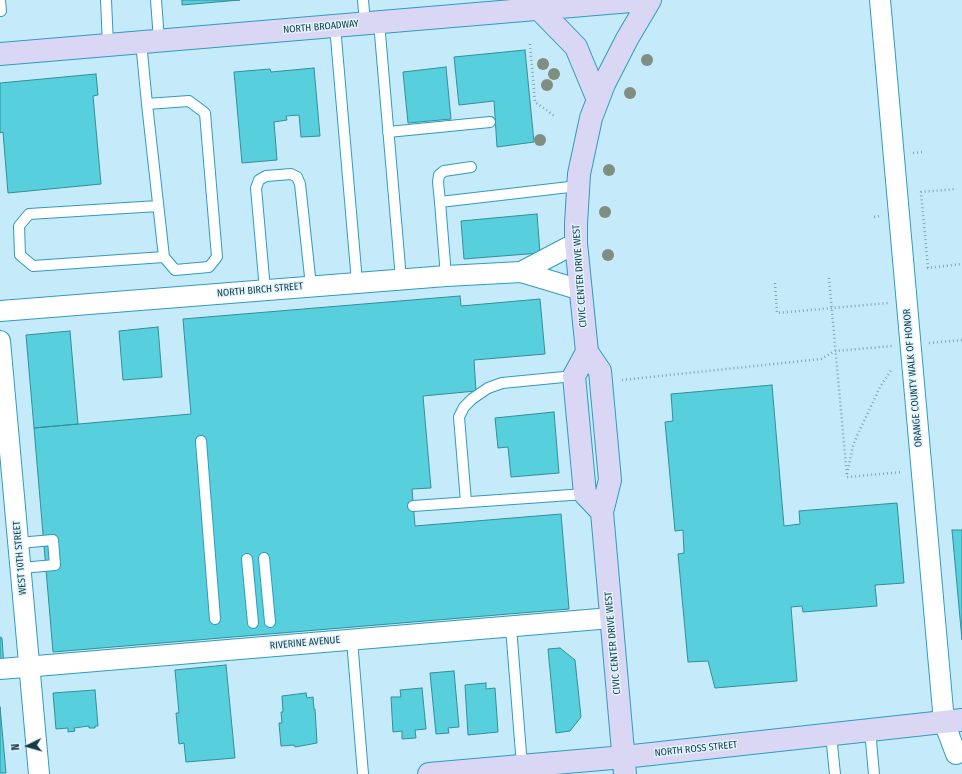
<!DOCTYPE html>
<html>
<head>
<meta charset="utf-8">
<style>
	body { margin:0 }
	#map { position:relative; width:962px; height:774px; overflow:hidden; background:#c5eaf9; font-family:"Fira Sans Condensed",sans-serif }
	canvas { display:block }
	.north { position:absolute; left:8px; top:726px; width:40px; height:40px; -webkit-text-stroke:3px #e2f4fc; paint-order:stroke; rotate:265deg; font-size:11px; font-weight:700; line-height:16px; text-align:center; color:#103c4c }
	.north::after { content:''; display:block; margin:auto; width:14px; height:18px; background:#103c4c; clip-path:polygon(50% 0,100% 100%,50% 72%,0 100%) }
</style>
</head>
<body>
<div id="map">
<canvas width="962" height="774"></canvas>
<div class="north">N</div>
</div>
<script>
const ctx = document.querySelector('canvas').getContext('2d');
ctx.lineJoin = 'round';
function paint(path, color) {
  ctx.fillStyle = color;
  ctx.fill(path, 'evenodd');
}
function toPath(rows) {
  const path = new Path2D();
  for (const r of rows) {
    path.moveTo(r[0], r[1]);
    for (let i = 2; i < r.length; i += 2) path.lineTo(r[i], r[i + 1]);
  }
  return path;
}
function trace(path, color, width, dash) {
  ctx.strokeStyle = color;
  ctx.lineWidth = width;
  ctx.lineCap = dash ? 'butt' : 'round';
  ctx.setLineDash(dash || []);
  ctx.stroke(path);
}
function drawText(font, color, halo, rows, align = 'center') {
  ctx.font = font + ' "Fira Sans Condensed",sans-serif';
  ctx.lineWidth = 3;
  ctx.setLineDash([]);
  ctx.textBaseline = 'middle';
  ctx.strokeStyle = halo;
  ctx.fillStyle = color;
  for (const [text, x, y, turn = 0] of rows) {
    ctx.save();
    ctx.translate(x, y);
    ctx.rotate((+turn || 0) * Math.PI / 180);
    ctx.textAlign = isNaN(turn) ? turn : align;
    if (halo) ctx.strokeText(text, 0, 0);
    ctx.fillText(text, 0, 0);
    ctx.restore();
  }
}
const building = toPath([
	[182,0,240,0,182,5,182,0],
	[525,50,534,142,497,147,494,101,459,105,454,57,525,50],
	[446,67,451,119,408,123,403,72,446,67],
	[314,68,320,136,301,137,299,115,286,116,287,120,274,122,277,160,242,163,234,72,270,69,271,72,314,68],
	[96,74,98,95,93,96,101,184,8,193,3,132,0,133,0,83,96,74],
	[537,214,540,253,464,259,461,221,537,214],
	[460,296,461,306,540,299,545,354,474,360,476,391,423,396,431,488,412,489,415,526,561,514,569,609,53,652,34,428,191,414,183,319,460,296],
	[158,327,162,377,123,380,119,331,158,327],
	[70,331,78,424,34,428,26,335,70,331],
	[772,385,784,526,800,524,799,511,897,503,904,583,875,585,877,606,803,612,802,606,791,607,797,681,715,688,708,661,688,662,678,554,684,553,683,530,675,531,665,422,673,421,671,394,772,385],
	[554,412,559,473,511,477,508,447,498,448,495,418,554,412],
	[952,530,962,530,962,640,952,530],
	[0,637,2,638,4,667,0,667,0,637],
	[560,648,575,660,581,717,570,731,556,733,548,649,560,648],
	[226,665,235,758,186,762,184,743,179,744,176,713,179,713,175,670,226,665],
	[454,671,459,727,448,728,449,733,436,734,430,673,454,671],
	[486,683,486,689,495,688,498,732,468,735,465,685,486,683],
	[422,688,426,729,415,730,416,738,402,739,402,731,393,732,391,697,401,697,400,690,422,688],
	[95,690,98,726,95,726,95,728,89,728,89,726,74,728,75,731,68,732,68,728,56,729,53,693,95,690],
	[306,693,307,698,313,697,314,709,315,709,317,743,295,747,294,745,281,746,279,723,282,723,281,712,283,712,282,696,306,693],
	[0,707,6,773,0,773,0,707]
]);
paint(building, '#58cfdd');
trace(building, '#318f99', 1);
const lane = toPath([
	[0,0,1,11],
	[106,0,108,45],
	[156,0,159,40],
	[363,0,365,23],
	[379,22,401,279],
	[335,26,357,282],
	[141,42,147,104,164,257,175,270,209,267,217,257,205,113,189,101,147,104],
	[388,132,490,122],
	[440,202,438,182,439,175,444,171,471,167],
	[158,206,29,214,19,226,20,255,33,266,164,257],
	[446,276,440,202,578,186],
	[265,290,256,188,259,180,266,176,291,174,297,177,300,184,311,286],
	[201,441,215,619],
	[466,502,459,417,464,407,472,399,488,388,502,383,574,376],
	[413,506,585,494],
	[18,543,53,540,55,565,21,568],
	[264,558,270,622],
	[247,559,253,623],
	[511,627,522,766],
	[352,640,363,774],
	[870,730,874,774],
	[831,735,835,774]
]);
const street = toPath([
	[880,0,944,722,956,754],
	[521,272,576,243],
	[0,311,446,276,521,272,581,290],
	[0,341,39,774],
	[0,669,611,618]
]);
const secondary = toPath([
	[539,9,576,47,598,100],
	[0,54,643,0],
	[587,352,574,376,585,494,602,512],
	[429,774,624,757,962,720],
	[625,774,602,512,610,480,600,371,587,352,576,243,576,224,579,174,591,118,604,84,627,39,650,0]
]);
trace(lane, '#2f9bc0', 12);
trace(street, '#2f9bc0', 22);
trace(secondary, '#2f9bc0', 24);
trace(toPath([
	[530,44,535,102,556,117],
	[913,153,922,152],
	[874,217,880,216],
	[927,268,962,264],
	[928,268,921,192,955,189],
	[829,278,847,477,903,472],
	[775,283,777,313,888,303],
	[929,343,962,340],
	[622,380,821,359,835,351,892,346],
	[847,474,853,446,857,436,880,387,892,369]
]), '#7ea6b5', 2.5, [1, 3]);
trace(lane, '#fff', 10);
trace(street, '#fff', 20);
trace(secondary, '#d9d7f3', 22);
ctx.fillStyle = '#7f8e81';
for (const [x, y] of [
	[647,60],
	[543,64],
	[554,74],
	[547,85],
	[630,93],
	[540,140],
	[609,170],
	[605,212],
	[608,255]
]) {
  ctx.beginPath();
  ctx.arc(x, y, 6, 0, 2 * Math.PI);
  ctx.fill();
}
drawText('10px', '#103c4c', '#e2f4fc', [
	["NORTH BROADWAY",321,27,-5],
	["CIVIC CENTER DRIVE WEST",580,276,-94],
	["NORTH BIRCH STREET",260,290,-5],
	["ORANGE COUNTY WALK OF HONOR",913,378,-95],
	["WEST 10TH STREET",20,558,-95],
	["RIVERINE AVENUE",305,643,-5],
	["CIVIC CENTER DRIVE WEST",613,643,-95],
	["NORTH ROSS STREET",696,749,-6]
]);
</script>
</body>
</html>
